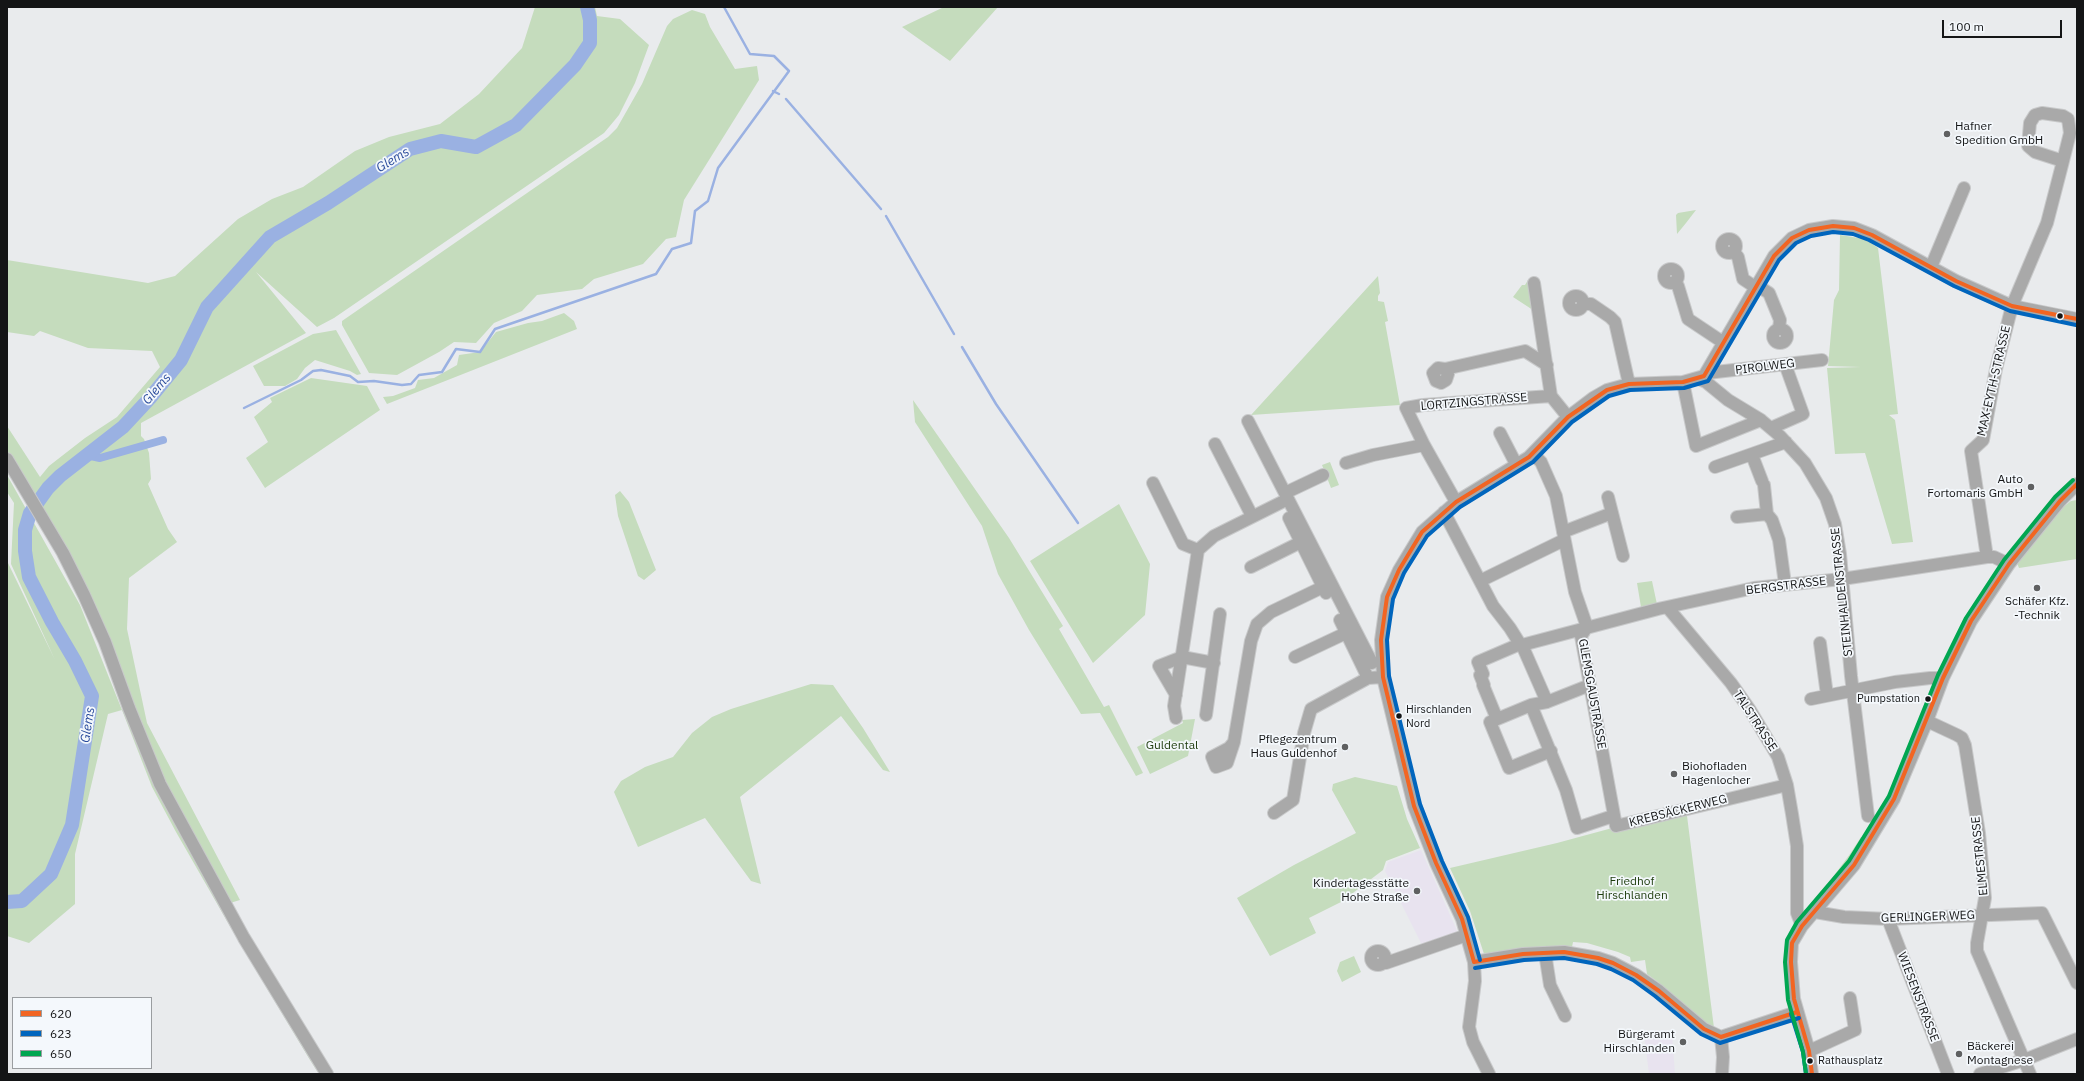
<!DOCTYPE html>
<html>
<head>
<meta charset="utf-8">
<style>
	body { margin:0 }
	#map { position:relative; width:2084px; height:1081px; overflow:hidden; background:#e9ebed; font-family:"IBM Plex Sans",sans-serif }
	canvas { display:block }
	.frame { position:absolute; inset:0; border:8px solid #141516; pointer-events:none }
	.legend { position:absolute; left:12px; top:997px; width:140px; height:72px; box-sizing:border-box; background:#f4f8fc; border:1px solid #9a9da0; margin:0; padding:5px 7px; list-style:none; font-size:12px; color:#141516 }
	.legend li { display:flex; align-items:center; gap:8px; height:20px }
	.legend b { width:20px; border:1px solid #9a9da0 }
	.scale { position:absolute; left:1942px; top:20px; width:120px; height:18px; box-sizing:border-box; border:2px solid #141516; border-top:0; padding-left:5px; font-size:12px; line-height:14px; white-space:nowrap; color:#141516; -webkit-text-stroke:3px #f4f8fc; paint-order:stroke }
</style>
</head>
<body>
<div id="map">
<canvas width="2084" height="1081"></canvas>
<div class="frame"></div>
<ul class="legend">
<li><b style="height:5px;background:#f26522"></b>620</li>
<li><b style="height:5px;background:#0065bd"></b>623</li>
<li><b style="height:5px;background:#00a651"></b>650</li>
</ul>
<div class="scale">100 m</div>
</div>
<script>
const ctx = document.querySelector('canvas').getContext('2d');
ctx.lineJoin = 'round';
function paint(path, color) {
  ctx.fillStyle = color;
  ctx.fill(path, 'evenodd');
}
function toPath(rows) {
  const path = new Path2D();
  for (const r of rows) {
    if (r.length === 3) {
      path.moveTo(r[0] + r[2], r[1]);
      path.arc(r[0], r[1], r[2], 0, 2 * Math.PI);
      continue;
    }
    path.moveTo(r[0], r[1]);
    for (let i = 2; i < r.length; i += 2) path.lineTo(r[i], r[i + 1]);
  }
  return path;
}
function trace(path, color, width, dash) {
  ctx.strokeStyle = color;
  ctx.lineWidth = width;
  ctx.lineCap = dash ? 'butt' : 'round';
  ctx.setLineDash(dash || []);
  ctx.stroke(path);
}
function drawText(font, color, halo, rows, align = 'center') {
  ctx.font = font + ' "IBM Plex Sans",sans-serif';
  ctx.lineWidth = 3.5;
  ctx.setLineDash([]);
  ctx.textBaseline = 'middle';
  ctx.strokeStyle = halo;
  ctx.fillStyle = color;
  for (const [text, x, y, turn = 0] of rows) {
    ctx.save();
    ctx.translate(x, y);
    ctx.rotate((+turn || 0) * Math.PI / 180);
    ctx.textAlign = isNaN(turn) ? turn : align;
    if (halo) ctx.strokeText(text, 0, 0);
    ctx.fillText(text, 0, 0);
    ctx.restore();
  }
}
paint(toPath([
	[1421,850,1458,933,1423,947,1385,871,1388,862],
	[1672,1032,1675,1074,1649,1074,1644,1034]
]), '#e8e3ef');
paint(toPath([
	[535,7,595,7,597,16,620,19,649,45,635,83,619,115,604,133,334,318,317,327,256,272,306,333,141,423,141,436,144,439,149,453,151,479,148,484,168,529,177,542,129,578,127,629,147,723,240,900,230,903,165,784,95,617,7,459,7,426,40,477,49,466,85,438,117,417,160,367,152,351,88,348,40,331,34,336,7,332,7,260,148,283,175,276,238,219,272,199,303,187,355,151,389,137,440,124,479,94,522,48],
	[944,7,998,7,950,61,902,27],
	[692,10,705,14,710,27,735,69,757,66,759,80,684,200,676,237,666,239,643,264,594,279,582,289,537,295,522,311,494,323,476,343,454,342,439,352,397,375,369,373,342,325,342,321,608,137,617,128,642,84,667,26,673,19],
	[1696,210,1686,223,1677,234,1676,215,1678,213],
	[1840,235,1865,239,1878,248,1898,414,1889,415,1895,420,1913,542,1892,544,1865,453,1835,454,1827,368,1861,367,1828,366,1834,300,1839,290],
	[1378,276,1380,293,1378,296,1378,301,1384,302,1388,321,1385,322,1400,405,1251,415],
	[1531,279,1536,312,1513,297,1522,285,1525,285,1528,280],
	[564,313,574,321,577,329,387,404,383,397,393,396,415,388,418,380,434,378,457,365,459,355,480,352,496,332,528,323,542,321],
	[336,330,361,374,357,375,350,371,315,360,305,368,297,379,285,386,264,386,253,366,313,334],
	[311,378,367,386,380,410,265,488,246,458,268,442,254,417,272,402,270,398],
	[913,400,1009,538,1063,626,1059,629,1104,707,1109,705,1143,773,1136,776,1100,713,1081,714,1029,630,998,574,982,526,915,422],
	[1330,462,1339,485,1331,488,1322,465],
	[7,475,80,605,122,710,129,708,147,753,327,1074,319,1074,310,1060,239,942,176,832,152,787,122,710,108,714,75,854,75,904,29,943,7,936,8,563,55,660,11,564,14,503,7,492],
	[620,491,629,502,656,570,644,580,638,576,618,516,615,495],
	[2077,500,2077,559,2019,568,2017,563,2059,510,2071,501],
	[1119,504,1150,564,1145,615,1093,663,1030,561],
	[1652,581,1658,609,1642,613,1637,583],
	[811,684,833,685,863,728,890,772,883,770,841,716,740,797,761,884,751,881,705,818,638,847,614,792,621,781,645,767,673,757,692,733,712,717,731,709],
	[1195,719,1188,756,1150,774,1137,747,1183,723,1182,720],
	[1355,777,1397,786,1407,819,1420,848,1386,861,1383,870,1341,902,1309,918,1316,933,1270,956,1237,898,1294,865,1356,833,1332,790,1333,784],
	[1686,808,1714,1028,1704,1023,1658,982,1647,974,1645,960,1631,962,1630,957,1618,952,1587,943,1573,942,1572,947,1544,947,1484,954,1470,911,1450,868,1557,843],
	[1877,821,1853,858,1806,918,1801,915,1803,910,1809,909,1850,854,1861,837,1863,837],
	[1354,956,1361,972,1342,982,1337,971,1340,962]
]), '#c5dcbd');
trace(toPath([
	[773,91,779,94],
	[786,99,881,209],
	[886,216,954,334],
	[962,347,996,404,1078,523],
	[244,408,301,380,313,371,321,370,350,376,358,382,374,381,402,385,411,384,419,375,442,372,456,349,480,352,495,329,656,274,672,249,691,243,695,211,708,201,718,168,789,71,774,56,750,54,724,7]
]), '#9ab1e2', 2.5);
trace(toPath([
	[86,455,100,458,163,440]
]), '#9ab1e2', 8);
trace(toPath([
	[7,902,22,901,51,874,72,825,92,696,75,661,52,622,29,577,25,551,25,530,30,513,48,488,60,476,123,427,150,398,181,360,207,307,270,237,328,203,410,149,441,141,476,147,516,125,575,65,590,43,590,20,587,7]
]), '#9ab1e2', 14);
const minor = toPath([
	[1729,246,7],
	[1734,252,1738,257,1743,279,1755,287],
	[1931,267,1964,188],
	[1671,276,7],
	[1674,282,1678,286,1688,319,1724,343],
	[1534,283,1551,396,1568,417],
	[1756,285,1769,293,1780,320,1779,329],
	[1576,303,7],
	[1583,304,1591,304,1610,317,1615,322,1629,384],
	[1780,336,7],
	[1445,369,1448,374,1446,380,1441,383,1436,381,1433,373,1438,368,1445,369,1525,351,1547,365],
	[1707,373,1822,360],
	[1699,379,1706,382,1728,400,1761,420,1780,436,1805,463,1826,498,1835,524,1840,554,1851,676,1868,816],
	[1683,382,1696,446,1761,420],
	[1248,421,1372,663],
	[1771,428,1803,414,1785,364],
	[1500,433,1516,464],
	[1215,444,1252,516],
	[1533,454,1541,462,1556,496,1575,592,1587,627],
	[1752,455,1762,481],
	[7,459,63,553,84,595,105,642,129,708,160,784,244,938,327,1074],
	[1346,463,1373,455,1424,445],
	[1715,467,1786,442],
	[1153,483,1183,544,1198,550],
	[1764,485,1767,514],
	[1285,493,1323,475],
	[1608,497,1623,556],
	[1456,502,1424,445,1406,408,1423,405,1551,396],
	[1444,512,1493,606,1510,628,1520,644],
	[1737,517,1767,514,1772,520,1779,540,1785,584],
	[1289,518,1326,593],
	[1563,532,1612,513],
	[1987,557,1971,451,1983,440,1996,369,2012,306,2047,223,2063,161,2070,133,2068,119,2063,116,2042,113,2035,115,2030,123,2028,146,2035,152,2063,161],
	[1251,567,1301,542],
	[1482,580,1564,540],
	[1668,608,1731,683,1750,710,1778,757,1787,785,1792,814,1797,846,1797,913,1802,926],
	[1340,620,1368,678,1383,677],
	[1587,627,1581,636,1616,826,1787,785],
	[1820,643,1827,695],
	[1522,645,1547,702],
	[1295,657,1346,633],
	[1176,695,1159,666,1182,657,1214,663],
	[1811,699,1895,682,1930,678,1943,678],
	[1531,705,1566,790,1577,828,1613,816],
	[1206,715,1220,614],
	[1176,718,1174,706,1198,550,1214,536,1282,502],
	[1497,719,1483,685,1484,685,1480,675,1483,674,1478,662,1520,644,1522,645,1658,609,1754,588,1842,579,1987,557,1994,557,2009,564],
	[1927,721,1957,735,1962,738,1965,745,1979,833,1985,898,1977,943,1977,951,2030,1074],
	[1234,742,1227,763,1216,767,1212,757,1229,748,1234,742,1251,641,1257,624,1271,612,1323,587],
	[1551,751,1509,768,1490,722,1531,705,1547,702,1590,685],
	[1274,813,1293,800,1304,733,1311,709,1368,678],
	[1815,912,1844,917,1888,919,2042,913,2077,983],
	[1888,919,1948,1074],
	[1378,958,7],
	[1545,953,1550,985,1565,1016],
	[1474,962,1523,954,1564,952,1598,958,1613,963,1636,975,1659,991,1704,1029,1721,1037,1797,1012],
	[1386,963,1467,935],
	[1721,1037,1723,1057,1722,1074],
	[1809,1051,1855,1030,1850,998],
	[1489,1074,1473,1042,1469,1027,1475,981,1474,962,1462,919,1436,863,1414,806,1383,677,1381,640,1387,597,1399,570,1422,532,1456,502,1529,457,1568,417,1593,398,1607,390,1629,384,1683,382,1704,376,1774,256,1792,238,1809,230,1833,226,1854,228,1872,235,1956,281,2012,306,2077,319],
	[1812,1074,1809,1051,1794,999,1791,962,1792,943,1802,926,1854,865,1894,799,1927,721,1943,678,1971,621,2009,564,2060,501,2077,484],
	[1980,1074,2024,1060,2077,1039]
]);
trace(minor, '#c8c9ca', 14);
trace(minor, '#a9a9a9', 12);
trace(toPath([
	[1474,962,1462,919,1436,863,1414,806,1383,677,1381,640,1387,597,1399,570,1422,532,1456,502,1529,457,1568,417,1607,390,1629,384,1683,382,1704,376,1774,256,1792,238,1809,230,1833,226,1854,228,1872,235,1956,281,2012,306,2077,319],
	[1474,962,1523,954,1564,952,1598,958,1613,963,1636,975,1659,991,1704,1029,1721,1037,1797,1012],
	[1812,1074,1809,1051,1794,999,1791,962,1792,943,1802,926,1854,865,1894,799,1943,678,1971,621,2009,564,2060,501,2077,484]
]), '#f26522', 4);
trace(toPath([
	[1480,960,1468,917,1442,861,1420,804,1389,676,1387,640,1393,599,1404,573,1427,536,1460,507,1533,462,1572,422,1609,396,1630,390,1684,388,1708,381,1779,260,1796,243,1811,236,1833,232,1853,234,1869,240,1954,286,2010,311,2076,325],
	[1475,968,1524,960,1564,958,1597,964,1611,969,1633,980,1655,996,1701,1034,1720,1043,1799,1018],
	[1791,1014,1803,1052,1806,1074]
]), '#0065bd', 4);
trace(toPath([
	[1806,1074,1803,1052,1788,1000,1785,962,1787,940,1797,922,1849,861,1889,796,1938,675,1966,618,2004,560,2055,497,2073,480]
]), '#00a651', 4);
for (const [x, y, r, color] of [
	[1947,134,4,"#5f6061"],
	[2060,316,3.5,"#141516"],
	[2031,487,4,"#5f6061"],
	[2037,588,4,"#5f6061"],
	[1928,699,3.5,"#141516"],
	[1399,716,3.5,"#141516"],
	[1345,747,4,"#5f6061"],
	[1674,774,4,"#5f6061"],
	[1417,891,4,"#5f6061"],
	[1683,1042,4,"#5f6061"],
	[1959,1054,4,"#5f6061"],
	[1810,1061,3.5,"#141516"]
]) {
  const dot = new Path2D();
  dot.arc(x, y, r, 0, 2 * Math.PI);
  ctx.fillStyle = color;
  ctx.fill(dot);
  trace(dot, '#f4f8fc', 1.5);
}
drawText('11px', '#141516', '#f4f8fc', [
	["Pumpstation",1920,699,"right"],
	["Hirschlanden",1406,710],
	["Nord",1406,724],
	["Rathausplatz",1818,1061]
], 'left');
drawText('12px', '#141516', '#f4f8fc', [
	["Hafner",1955,127,"left"],
	["Spedition GmbH",1955,141,"left"],
	["Auto",2023,480],
	["Fortomaris GmbH",2023,494],
	["Schäfer Kfz.",2037,602,"center"],
	["-Technik",2037,616,"center"],
	["Pflegezentrum",1337,740],
	["Haus Guldenhof",1337,754],
	["Biohofladen",1682,767,"left"],
	["Hagenlocher",1682,781,"left"],
	["Kindertagesstätte",1409,884],
	["Hohe Straße",1409,898],
	["Bürgeramt",1675,1035],
	["Hirschlanden",1675,1049],
	["Bäckerei",1967,1047,"left"],
	["Montagnese",1967,1061,"left"]
], 'right');
drawText('12px', '#141516', '#f4f8fc', [
	["PIROLWEG",1765,367,-7],
	["MAX-EYTH-STRASSE",1994,381,-77],
	["LORTZINGSTRASSE",1474,402,-5],
	["BERGSTRASSE",1786,586,-7],
	["STEINHALDENSTRASSE",1842,592,-96],
	["GLEMSGAUSTRASSE",1592,694,80],
	["TALSTRASSE",1755,721,57],
	["KREBSÄCKERWEG",1678,811,-14],
	["ELMESTRASSE",1980,856,-96],
	["GERLINGER WEG",1928,917,-2],
	["WIESENSTRASSE",1918,997,69]
]);
drawText('12px', '#1d3c0c', '#f4f8fc', [
	["Guldental",1172,746],
	["Friedhof",1632,882],
	["Hirschlanden",1632,896]
]);
drawText('italic 13px', '#2a4b9c', '#f4f8fc', [
	["Glems",393,160,-31],
	["Glems",157,389,-50],
	["Glems",88,725,-81]
]);
</script>
</body>
</html>
